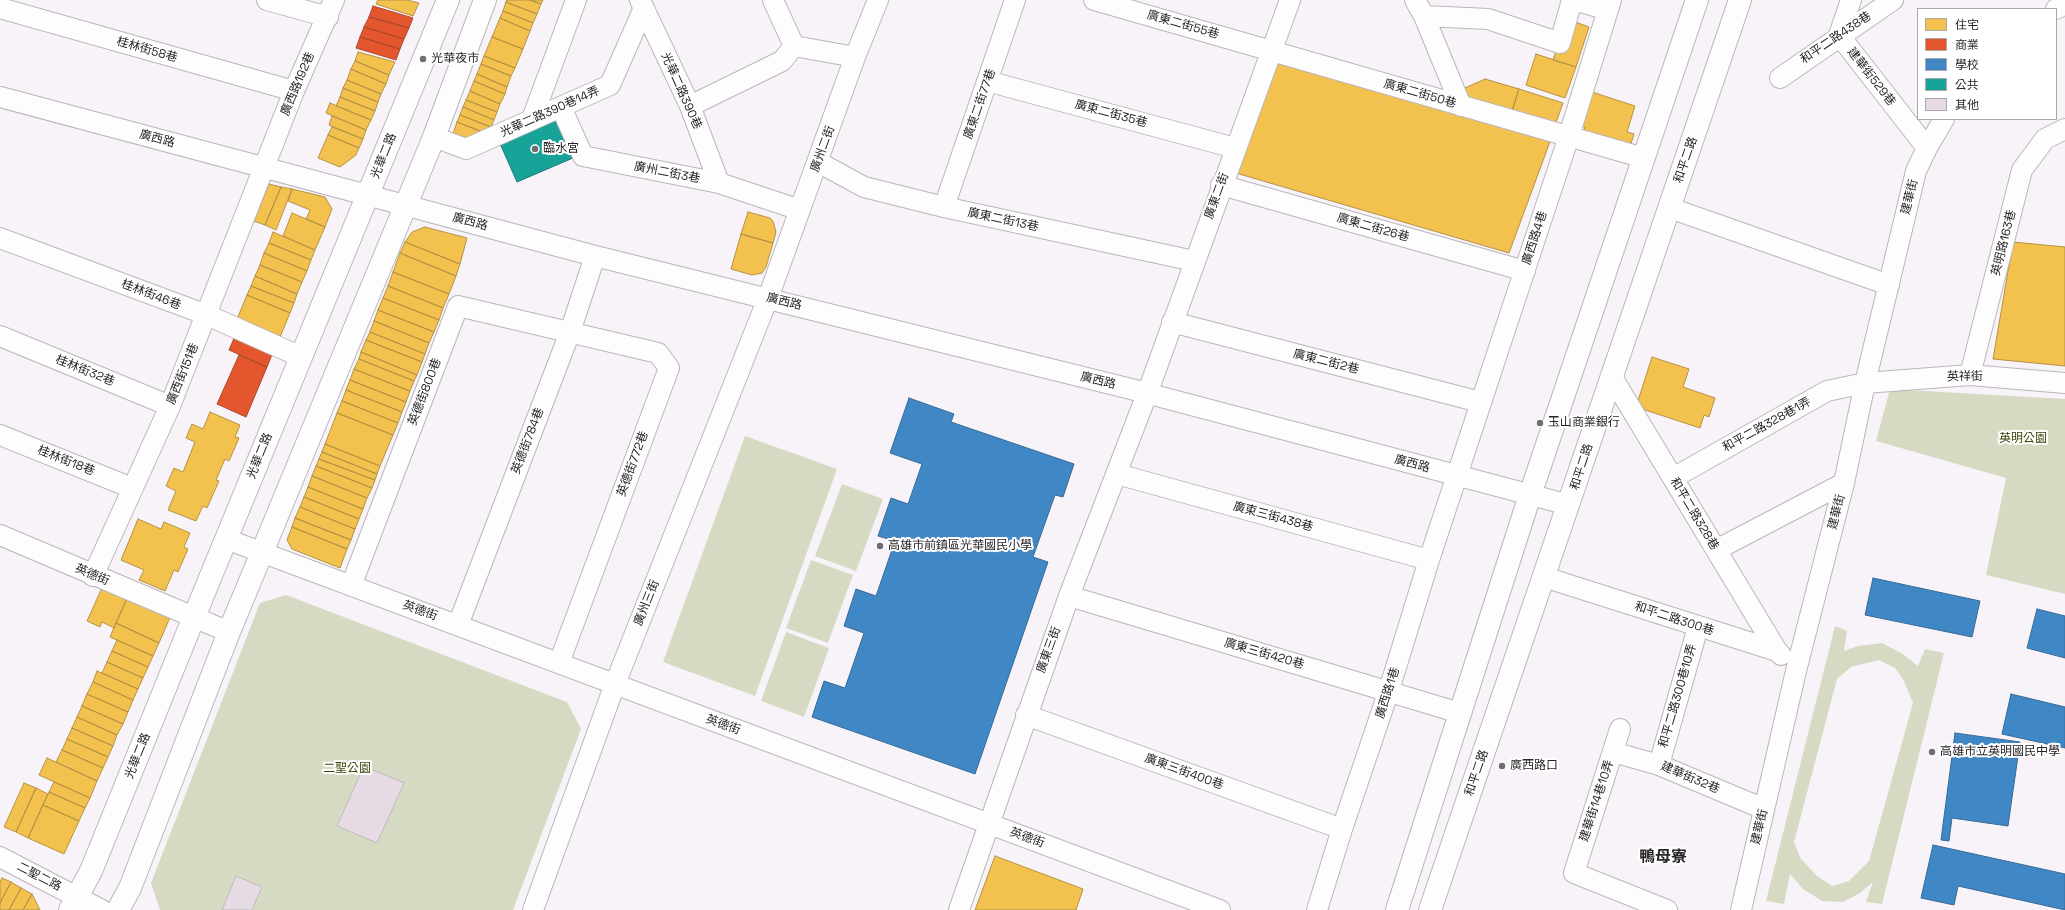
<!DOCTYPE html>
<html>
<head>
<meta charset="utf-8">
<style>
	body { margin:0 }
	#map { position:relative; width:2065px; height:910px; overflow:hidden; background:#f8f3f8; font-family:"Space Grotesk","Noto Sans TC",sans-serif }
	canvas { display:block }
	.legend { position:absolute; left:1917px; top:8px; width:140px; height:112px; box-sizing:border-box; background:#fff; border:1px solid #a9a7a9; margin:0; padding:5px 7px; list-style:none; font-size:12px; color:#282428 }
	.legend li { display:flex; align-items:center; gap:8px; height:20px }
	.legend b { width:20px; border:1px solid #a9a7a9 }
</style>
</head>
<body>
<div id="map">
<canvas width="2065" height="910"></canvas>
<ul class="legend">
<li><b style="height:11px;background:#f2c14e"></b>住宅</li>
<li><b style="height:11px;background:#e4572e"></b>商業</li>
<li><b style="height:11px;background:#3f88c5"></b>學校</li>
<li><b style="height:11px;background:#17a398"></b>公共</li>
<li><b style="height:11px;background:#e6dbe4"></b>其他</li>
</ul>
</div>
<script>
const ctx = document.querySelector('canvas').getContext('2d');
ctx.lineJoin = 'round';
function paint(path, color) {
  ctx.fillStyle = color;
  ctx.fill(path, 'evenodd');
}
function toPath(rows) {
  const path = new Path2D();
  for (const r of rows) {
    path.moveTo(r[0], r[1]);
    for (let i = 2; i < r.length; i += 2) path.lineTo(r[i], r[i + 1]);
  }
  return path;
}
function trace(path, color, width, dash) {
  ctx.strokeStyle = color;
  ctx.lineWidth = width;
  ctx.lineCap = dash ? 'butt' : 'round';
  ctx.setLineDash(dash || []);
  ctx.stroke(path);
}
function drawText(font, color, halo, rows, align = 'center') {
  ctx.font = font + ' "Space Grotesk","Noto Sans TC",sans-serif';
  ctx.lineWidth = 4;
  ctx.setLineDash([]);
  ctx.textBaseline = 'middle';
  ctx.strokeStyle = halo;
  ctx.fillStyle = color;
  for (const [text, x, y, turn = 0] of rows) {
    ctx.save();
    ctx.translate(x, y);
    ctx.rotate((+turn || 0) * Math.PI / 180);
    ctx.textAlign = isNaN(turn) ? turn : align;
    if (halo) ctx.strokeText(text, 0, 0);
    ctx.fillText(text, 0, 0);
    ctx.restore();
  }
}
paint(toPath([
	[1890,389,2065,399,2065,594,1986,575,2006,478,1876,441],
	[745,436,837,469,755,696,663,662],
	[842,484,883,499,856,571,815,556],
	[811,560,853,575,828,643,786,628],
	[286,595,567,702,581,729,513,910,160,910,151,883,260,603],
	[1835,626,1847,631,1844,651,1858,646,1882,643,1903,654,1918,666,1925,649,1944,653,1882,904,1866,902,1873,882,1860,893,1843,902,1822,901,1803,889,1790,874,1784,904,1766,901],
	[1879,660,1895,668,1904,681,1913,703,1869,861,1849,881,1832,886,1817,876,1801,859,1794,842,1837,679,1851,667],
	[786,632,829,648,804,717,761,701]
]), '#d7dac3');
const homes = toPath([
	[378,0,407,0,419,3,413,16,376,4,378,0],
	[507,0,530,0,541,4,537,14,506,2,507,0],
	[530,0,543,0,541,4,530,0],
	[506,2,537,14,533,23,503,11,506,2],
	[503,11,533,23,530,31,500,18,503,11],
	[500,18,530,31,523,49,492,37,500,18],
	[1567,19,1589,27,1576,67,1553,60,1567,19],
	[492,37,523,49,515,68,484,56,492,37],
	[358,52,395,62,389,75,355,61,358,52],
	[1536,54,1576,67,1565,98,1526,85,1536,54],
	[1272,55,1551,139,1509,253,1229,171,1272,55],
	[484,56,515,68,511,76,481,64,484,56],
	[355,61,389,75,386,84,351,69,355,61],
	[481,64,511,76,507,87,477,74,481,64],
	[351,69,386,84,381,94,347,80,351,69],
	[477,74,507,87,505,94,474,81,477,74],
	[1485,79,1519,89,1510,117,1460,102,1465,88,1485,79],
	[347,80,381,94,378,102,343,88,347,80],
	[474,81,505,94,500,104,470,91,474,81],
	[343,88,378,102,375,111,340,97,343,88],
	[1519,89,1563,103,1553,131,1510,117,1519,89],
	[470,91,500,104,497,112,466,100,470,91],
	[1589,91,1635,106,1627,132,1634,134,1625,163,1578,147,1585,127,1577,125,1589,91],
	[340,97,375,111,371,120,336,106,340,97],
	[466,100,497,112,494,120,463,107,466,100],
	[330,103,371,120,366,130,326,113,330,103],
	[463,107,494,120,491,127,460,115,463,107],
	[460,115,491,127,488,134,457,122,460,115],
	[332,116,366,130,363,139,329,125,332,116],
	[457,122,488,134,474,143,453,134,457,122],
	[332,127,363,139,359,148,328,135,332,127],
	[328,135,359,148,356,155,340,167,318,158,328,135],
	[269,184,281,187,265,225,254,221,269,184],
	[281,187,292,189,276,230,265,225,281,187],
	[292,189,325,197,332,209,325,227,306,219,310,210,288,201,292,189],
	[748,212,770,218,773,221,776,232,773,243,741,234,748,212],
	[292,213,325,227,315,250,283,236,292,213],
	[425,227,467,238,460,264,405,242,412,232,425,227],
	[273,232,315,250,311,260,269,243,273,232],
	[741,234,773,243,766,267,762,273,752,275,731,269,741,234],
	[405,242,460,264,456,276,400,253,405,242],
	[2013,242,2065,247,2065,366,1993,359,2013,242],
	[269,243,311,260,307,271,264,253,269,243],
	[264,253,307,271,302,282,260,265,264,253],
	[400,253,456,276,449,294,393,272,400,253],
	[260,265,302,282,297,294,255,276,260,265],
	[393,272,449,294,443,308,388,286,393,272],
	[255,276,297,294,294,303,251,286,255,276],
	[251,286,294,303,290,313,247,295,251,286],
	[388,286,443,308,439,320,383,298,388,286],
	[247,295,290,313,280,337,237,319,247,295],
	[383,298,439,320,434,332,378,310,383,298],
	[378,310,434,332,429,343,374,321,378,310],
	[374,321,429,343,425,354,370,332,374,321],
	[370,332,425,354,422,362,366,340,370,332],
	[366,340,422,362,417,375,361,352,366,340],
	[361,352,417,375,414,381,359,359,361,352],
	[1652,357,1689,369,1683,387,1715,398,1709,417,1704,415,1700,428,1636,407,1652,357],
	[359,359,414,381,410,391,354,369,359,359],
	[354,369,410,391,406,402,350,380,354,369],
	[350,380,406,402,402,412,346,390,350,380],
	[346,390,402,412,398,423,342,401,346,390],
	[342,401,398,423,393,435,337,413,342,401],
	[210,412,240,425,235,437,239,438,229,461,225,459,216,480,219,481,207,508,203,506,196,521,168,510,176,491,166,486,174,468,183,472,195,442,186,438,192,424,203,429,210,412],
	[337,413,393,435,380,466,325,444,337,413],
	[325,444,380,466,377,474,322,452,325,444],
	[322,452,377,474,375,480,319,459,322,452],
	[319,459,375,480,372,488,316,466,319,459],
	[316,466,372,488,367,498,312,476,316,466],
	[312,476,367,498,363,509,308,487,312,476],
	[308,487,363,509,359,519,304,497,308,487],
	[304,497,359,519,355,529,300,507,304,497],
	[300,507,355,529,351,540,295,518,300,507],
	[295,518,351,540,347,549,292,527,295,518],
	[138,519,161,529,164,522,190,533,184,547,188,549,178,572,174,570,165,591,139,580,144,570,121,560,138,519],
	[292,527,347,549,340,568,292,549,287,540,292,527],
	[109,588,128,596,114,628,102,622,100,627,87,621,101,590,109,588],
	[128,596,171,615,159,643,116,623,128,596],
	[116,623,159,643,153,656,110,637,116,623],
	[117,640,153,656,148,667,112,651,117,640],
	[112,651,148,667,143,678,107,662,112,651],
	[107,662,143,678,138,689,102,673,107,662],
	[97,671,138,689,133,700,93,682,97,671],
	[93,682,133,700,128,712,87,694,93,682],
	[87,694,128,712,123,724,82,706,87,694],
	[82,706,123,724,117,735,77,717,82,706],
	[77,717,117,735,113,746,72,728,77,717],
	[72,728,113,746,108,757,67,739,72,728],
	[67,739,108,757,103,768,62,750,67,739],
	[62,750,103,768,97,781,56,762,62,750],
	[47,758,97,781,90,798,39,775,47,758],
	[54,782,90,798,85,808,49,792,54,782],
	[24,783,36,788,16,832,4,827,24,783],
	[36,788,48,794,28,838,16,832,36,788],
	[49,792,85,808,79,821,43,805,49,792],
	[43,805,79,821,64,854,28,838,43,805],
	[995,856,1083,889,1076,910,975,910,995,856],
	[2,878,11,882,0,903,0,882,2,878],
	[11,882,21,888,9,910,0,910,0,903,11,882],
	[21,888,32,894,23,910,9,910,21,888],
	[32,894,40,910,23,910,32,894]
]);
paint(homes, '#f2c14e');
trace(homes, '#b59243', 1);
const shops = toPath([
	[373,6,413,18,409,28,369,17,373,6],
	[369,17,409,28,404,39,364,27,369,17],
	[364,27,404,39,400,49,360,37,364,27],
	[360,37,400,49,396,60,356,48,360,37],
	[235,336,273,352,267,367,229,350,235,336],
	[239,355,267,367,246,417,217,404,239,355]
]);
paint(shops, '#e4572e');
trace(shops, '#ac482c', 1);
const schools = toPath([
	[909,398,954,414,951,422,1074,464,1063,497,1055,495,1033,557,1048,562,975,774,812,717,824,681,845,688,864,633,844,626,856,589,876,596,895,541,878,536,891,498,908,504,922,464,890,453,909,398],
	[1873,578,1980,601,1972,637,1865,615,1873,578],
	[2037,609,2065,616,2065,658,2027,648,2037,609],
	[2011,694,2065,707,2065,748,2002,734,2011,694],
	[1955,733,2020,742,2008,826,1952,818,1949,841,1941,840,1955,733],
	[1933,845,2065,874,2065,910,1958,886,1954,905,1921,898,1933,845]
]);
paint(schools, '#3f88c5');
trace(schools, '#386a96', 1);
const public = toPath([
	[554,115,573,158,517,182,498,139,554,115]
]);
paint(public, '#17a398');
trace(public, '#1c7d76', 1);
const building = toPath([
	[364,766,404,783,377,843,337,826,364,766],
	[236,876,262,887,252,910,222,910,236,876]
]);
paint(building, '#e6dbe4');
trace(building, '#bebabe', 1);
const minor = toPath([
	[267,0,328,17],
	[640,0,690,106,719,183],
	[773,0,794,46,855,57],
	[1094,0,1644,158],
	[1415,0,1424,16,1461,106],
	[1574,0,1608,10],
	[1851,0,1839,35,1927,148],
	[0,8,294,91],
	[2056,9,2065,4],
	[1424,16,1488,19,1560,43,1572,0],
	[1780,78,1893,0],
	[987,81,1235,148],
	[0,97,595,256,1131,389,1569,505],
	[690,106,782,61,794,46],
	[561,107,583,156,719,183,800,210],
	[532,119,576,0],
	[434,137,466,149,610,85,644,8],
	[818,162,864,187,944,207,1194,261],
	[1221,185,1525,271],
	[944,207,1015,0],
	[1670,208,1889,285],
	[0,238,207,315,301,357],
	[1172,322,1480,402],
	[0,336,170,406],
	[1970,375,2022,170,2045,139,2065,129],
	[1612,377,1777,651],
	[0,435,132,488],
	[1117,474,1429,560],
	[1673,478,1827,391,1865,383,1970,375,2065,383],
	[0,535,229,632],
	[226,539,1220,910],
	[1716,550,1844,483],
	[93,576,170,406,294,91,334,0],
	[1544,577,1777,651,1781,655],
	[351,586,458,306,658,353,669,368,559,663],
	[1069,596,1460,713],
	[458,625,570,332,595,256],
	[1026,715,1342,829],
	[1620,729,1574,873,1667,910],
	[1613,752,1659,765,1764,809],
	[1659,765,1698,627],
	[0,857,102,910],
	[533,910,615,684,768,298,855,57,878,0],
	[959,910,1069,596,1147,394,1290,0],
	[1317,910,1342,829,1389,690,1429,560,1569,136,1611,0],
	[1741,910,1796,671,1844,483,1865,383,1916,171,1927,148,1944,119]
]);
const tertiary = toPath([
	[70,910,91,871,194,617,448,0],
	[118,910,130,888,229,632,434,137,485,0],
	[1397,910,1530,495,1697,0],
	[1430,910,1740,0]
]);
trace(minor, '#bab6ba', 22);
trace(tertiary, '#bab6ba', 24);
trace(minor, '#fefdfe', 20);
trace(tertiary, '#fefdfe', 22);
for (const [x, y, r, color] of [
	[423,59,4,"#716c71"],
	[535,149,4,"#716c71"],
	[1540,423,4,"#716c71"],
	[880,546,4,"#716c71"],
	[1932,752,4,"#716c71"],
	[1502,766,4,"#716c71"]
]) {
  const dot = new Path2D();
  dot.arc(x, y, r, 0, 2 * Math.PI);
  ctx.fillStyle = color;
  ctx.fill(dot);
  trace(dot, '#fff', 1.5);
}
drawText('12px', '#282428', '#fff', [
	["廣東二街55巷",1183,25,16],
	["和平二路438巷",1836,38,-34],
	["桂林街58巷",147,50,16],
	["建華街529巷",1871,77,52],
	["廣西路192巷",298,84,-67],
	["光華二路390巷",681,91,66],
	["廣東二街50巷",1420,94,16],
	["廣東二街77巷",980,104,-71],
	["光華二路390巷14弄",550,112,-24],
	["廣東二街35巷",1111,114,15],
	["廣西路",157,139,15],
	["廣州二街",823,149,-70],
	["光華二路",384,156,-68],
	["和平二路",1686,160,-71],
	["廣州二街3巷",667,173,11],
	["廣東二街",1217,196,-70],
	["建華街",1910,197,-76],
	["廣東二街13巷",1003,220,12],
	["廣西路",470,222,15],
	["廣東二街26巷",1373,228,16],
	["廣西路4巷",1535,238,-72],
	["英明路163巷",2004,243,-76],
	["桂林街46巷",151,295,21],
	["廣西路",784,302,14],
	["廣東二街2巷",1326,362,14],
	["桂林街32巷",85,371,22],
	["廣西街151巷",183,374,-68],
	["英祥街",1965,377,-1],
	["廣西路",1098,381,14],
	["英德街800巷",425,392,-69],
	["和平二路328巷1弄",1767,425,-29],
	["英德街784巷",528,441,-69],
	["光華二路",260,456,-68],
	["桂林街18巷",66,461,22],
	["英德街772巷",633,464,-70],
	["廣西路",1412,464,15],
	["和平二路",1582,467,-72],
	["建華街",1837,512,-76],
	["和平二路328巷",1694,514,59],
	["廣東三街438巷",1273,517,15],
	["英德街",92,575,23],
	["廣州三街",647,603,-68],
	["英德街",420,611,20],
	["和平二路300巷",1674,619,18],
	["廣東三街",1049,650,-70],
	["廣東三街420巷",1264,654,16],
	["廣西路1巷",1388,693,-72],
	["和平二路300巷10弄",1678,696,-74],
	["英德街",723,725,20],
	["光華二路",138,756,-68],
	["廣東三街400巷",1184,772,20],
	["和平二路",1477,773,-71],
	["建華街32巷",1690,778,23],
	["建華街14巷10弄",1597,801,-72],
	["建華街",1760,827,-77],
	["英德街",1027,838,20],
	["二聖二路",39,877,27]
]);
drawText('12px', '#282428', '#fff', [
	["光華夜市",431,59],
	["臨水宮",543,149],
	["玉山商業銀行",1548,423],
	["高雄市前鎮區光華國民小學",888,546],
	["高雄市立英明國民中學",1940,752],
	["廣西路口",1510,766]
], 'left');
drawText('12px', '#3b4307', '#fff', [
	["英明公園",2023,439],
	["二聖公園",347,769]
]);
drawText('bold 16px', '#282428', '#fff', [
	["鴨母寮",1663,858]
]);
</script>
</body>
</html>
